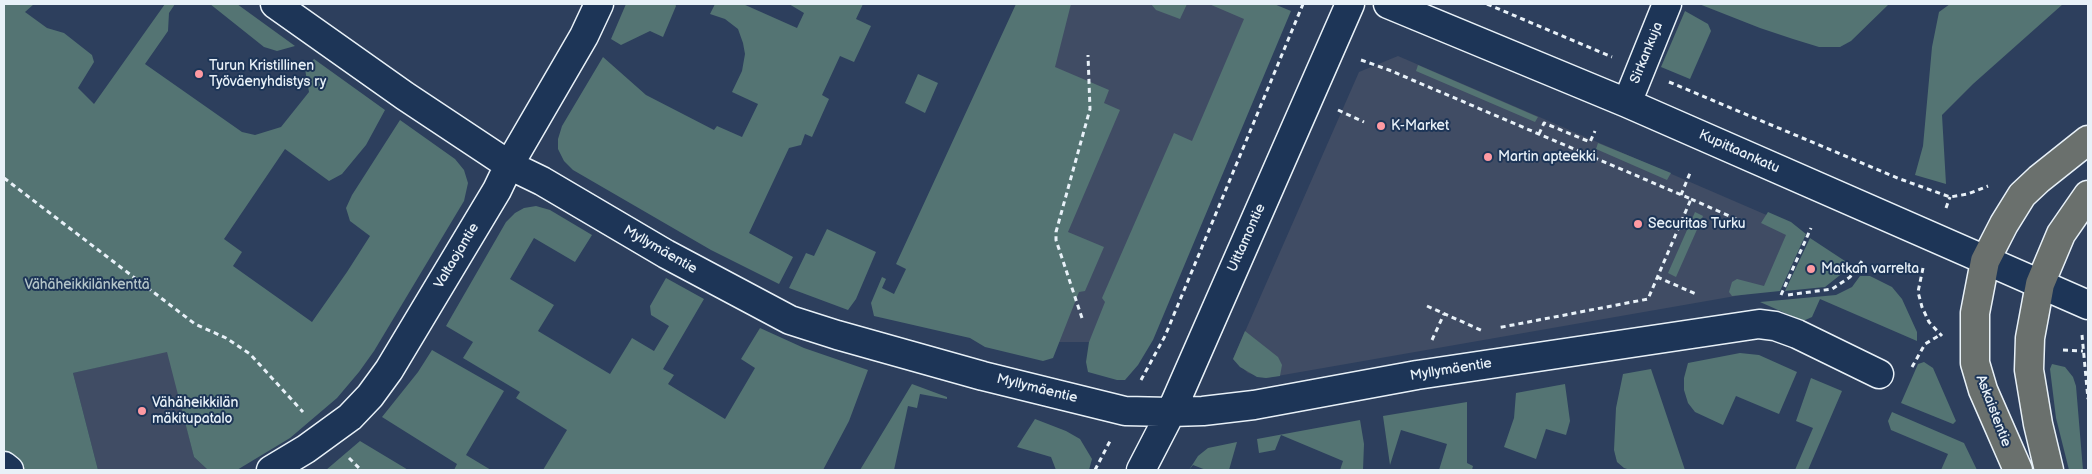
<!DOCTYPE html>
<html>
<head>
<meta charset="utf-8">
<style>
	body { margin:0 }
	#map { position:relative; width:2092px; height:474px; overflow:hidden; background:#2d3f5d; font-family:"Balsamiq Sans",sans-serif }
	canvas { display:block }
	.frame { position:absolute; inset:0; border:5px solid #e8f1f8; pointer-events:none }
</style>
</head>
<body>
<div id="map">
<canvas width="2092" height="474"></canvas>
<div class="frame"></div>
</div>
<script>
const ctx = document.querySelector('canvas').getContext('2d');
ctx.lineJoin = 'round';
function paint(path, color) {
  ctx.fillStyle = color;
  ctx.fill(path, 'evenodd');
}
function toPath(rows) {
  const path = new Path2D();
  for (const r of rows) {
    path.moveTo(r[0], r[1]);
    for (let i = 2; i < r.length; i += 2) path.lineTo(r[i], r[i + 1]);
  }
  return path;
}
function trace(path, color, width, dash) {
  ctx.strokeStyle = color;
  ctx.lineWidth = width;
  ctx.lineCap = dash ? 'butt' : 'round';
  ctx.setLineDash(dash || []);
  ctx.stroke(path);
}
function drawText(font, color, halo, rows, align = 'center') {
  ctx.font = font + ' "Balsamiq Sans",sans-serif';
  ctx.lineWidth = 4;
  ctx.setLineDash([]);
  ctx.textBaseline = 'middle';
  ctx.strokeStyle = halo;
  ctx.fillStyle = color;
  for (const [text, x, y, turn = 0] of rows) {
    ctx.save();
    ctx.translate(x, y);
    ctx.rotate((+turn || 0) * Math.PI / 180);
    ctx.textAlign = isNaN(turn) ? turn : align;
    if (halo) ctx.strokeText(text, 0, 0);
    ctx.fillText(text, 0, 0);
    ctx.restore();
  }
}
paint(toPath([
	[1058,4,1274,4,1089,342,1052,342,970,338],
	[1398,56,1792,226,1764,291,1266,378,1248,373,1233,359,1359,72],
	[168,351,194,457,208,470,98,470,73,373]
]), '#404c64');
paint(toPath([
	[4,4,34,4,25,12,47,28,64,33,92,55,94,62,78,88,94,104,165,4,175,4,169,13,168,31,145,64,242,132,255,135,281,127,309,92,305,69,314,59,385,110,366,145,342,174,329,181,285,149,224,239,242,252,233,266,312,322,347,272,370,236,350,221,346,208,352,195,400,120,455,159,464,170,468,183,464,201,374,351,359,372,337,398,290,438,237,470,208,470,194,457,167,352,73,373,98,470,4,470],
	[210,4,237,4,295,46,277,51,264,47],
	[626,4,675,4,676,6,663,37,650,31,621,45,611,39],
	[715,4,743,4,797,28,804,13,789,4,863,4,856,19,871,26,854,62,840,56,822,95,829,99,812,137,805,134,801,145,789,148,749,233,793,257,779,284,711,250,573,170,564,161,558,149,558,139,562,126,603,57,646,95,714,130,717,126,742,137,758,104,732,92,742,71,745,54,743,43,738,29,725,19,710,14],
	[1016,4,1071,4,1055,67,1109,90,1104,103,1120,110,1068,232,1104,247,1085,291,1079,292,1053,358,1043,361,985,347,970,338,874,316,871,303,882,277,886,279,882,288,894,294,906,269,896,264],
	[1151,4,1187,4,1180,19,1156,10],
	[1209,4,1274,4,1291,11,1153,340,1138,365,1125,380,1117,380,1088,372,1086,362,1089,342,1105,302,1102,298,1174,133,1192,141,1244,19],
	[1699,4,1889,4,1851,41,1840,47,1819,47,1793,39,1760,28],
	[1950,4,2063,4,1973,84,1942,115,1946,184,1915,175,1923,146,1932,47,1939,12],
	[1685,11,1708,24,1711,31,1690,79,1661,67],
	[1418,65,1538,117,1535,122,1416,71],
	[918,74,938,83,925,113,905,103],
	[1598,143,1671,173,1667,180,1596,149],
	[536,206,550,210,592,235,575,262,534,238,510,279,554,305,538,331,610,374,632,338,654,351,669,326,651,315,650,306,666,278,704,299,663,369,674,375,668,384,725,419,755,368,741,359,760,328,804,348,868,370,849,421,823,470,543,470,567,430,516,398,520,392,463,358,473,342,446,326,506,222,515,213,524,208],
	[1695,212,1703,216,1676,277,1668,273],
	[1768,212,1791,222,1806,234,1780,291,1732,296,1729,292,1732,282,1737,279,1764,286,1786,235,1761,223],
	[827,229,876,252,856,299,848,310,789,288,806,253,814,256],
	[1810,238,1848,263,1844,272,1825,287,1785,291],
	[1860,276,1870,276,1892,287,1902,299,1917,332,1917,341,1820,299,1812,317,1803,321,1760,302,1836,295,1852,287],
	[1245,331,1278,357,1282,365,1280,376,1266,378,1257,377,1240,367,1233,359],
	[432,350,504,391,466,455,491,470,454,470,457,464,382,417,418,372],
	[1740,353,1759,355,1797,372,1779,414,1736,396,1723,425,1695,412,1688,403,1684,390,1684,378,1688,363],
	[1924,362,1933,368,1956,421,1953,424,1901,403,1918,364],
	[2052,364,2065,367,2073,377,2076,386,2083,470,2069,470,2056,418,2050,369],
	[1651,369,1685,470,1630,470,1624,468,1617,462,1614,450,1616,408,1623,374],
	[1811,378,1842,391,1808,470,1795,470,1813,428,1796,421],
	[912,384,947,397,947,399,920,394,917,408,908,406,894,470,860,470],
	[1565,384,1570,421,1566,435,1546,429,1536,459,1504,447,1514,418,1516,393],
	[1467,402,1467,463,1473,466,1472,470,1439,470,1447,444,1401,430,1390,465,1383,416],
	[1892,412,1964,443,1977,470,1941,470,1948,454,1891,430,1888,421],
	[1035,419,1066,431,1080,439,1092,459,1089,470,1056,470,1051,457,1017,447],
	[1360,420,1364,444,1363,470,1340,470,1343,461,1281,435,1275,450,1259,453,1257,439],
	[360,441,405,468,408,470,326,470],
	[1237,442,1229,470,1206,470,1193,465,1189,470,1198,456,1208,448]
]), '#547473');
const minor = toPath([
	[275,4,405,96,509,165,542,181,666,254,790,320,837,335,983,376,1125,411,1171,412,1203,411,1254,405,1417,375,1759,324,1775,326,1797,334,1879,374],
	[1388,4,1627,103,2088,305],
	[1627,103,1667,4],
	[4,466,9,470],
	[271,470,306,449,350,417,370,396,389,370,497,190,509,165,584,36,599,4],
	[1141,470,1171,412,1350,4]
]);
const major = toPath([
	[2018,470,1983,390,1975,363,1975,313,1985,261,2004,224,2022,195,2039,179,2088,140],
	[2049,470,2038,424,2029,370,2030,338,2040,284,2061,234,2088,195]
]);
trace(minor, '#e8f1f8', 31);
trace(major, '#e8f1f8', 31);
trace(toPath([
	[1487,4,1612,57],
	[1361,60,1389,70,1691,199,1648,299,1497,328],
	[1669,82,1900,179,1950,197,1968,194,1988,186],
	[1338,110,1364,122],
	[1539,134,1544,123,1590,142,1595,131],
	[4,178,195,324,226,338,250,354,303,412],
	[1681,195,1690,173],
	[1691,199,1745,223],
	[1946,208,1950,197],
	[1923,268,1918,292,1922,307,1929,322,1942,336],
	[1657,277,1696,294],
	[1781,295,1811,228],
	[1788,295,1832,289,1850,277,1862,261],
	[1427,306,1483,331],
	[1082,318,1056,240,1056,232,1090,109,1088,55],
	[2082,335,2088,399],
	[1432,340,1444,314],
	[2063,350,2083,351],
	[1912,367,1925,344,1940,335],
	[1141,380,1165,336,1303,4],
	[349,458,361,470],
	[1095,470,1110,441]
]), '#e8f1f8', 3, [5, 4]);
trace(minor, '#1d3557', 28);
trace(major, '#6a706d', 28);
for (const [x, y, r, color] of [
	[199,74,5,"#ff9aa2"],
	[1381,126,5,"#ff9aa2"],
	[1488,157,5,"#ff9aa2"],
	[1638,224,5,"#ff9aa2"],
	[1811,269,5,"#ff9aa2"],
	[142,411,5,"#ff9aa2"]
]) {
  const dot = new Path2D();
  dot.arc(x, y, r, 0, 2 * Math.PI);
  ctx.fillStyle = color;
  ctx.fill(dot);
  trace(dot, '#1d3557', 2);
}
drawText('14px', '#e8f1f8', '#1d3557', [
	["Sirkankuja",1647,53,-68],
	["Kupittaankatu",1739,152,24],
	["Uittamontie",1247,238,-66],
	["Myllymäentie",660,250,30],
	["Valtaojantie",457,256,-59],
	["Myllymäentie",1451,370,-9],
	["Myllymäentie",1037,389,14],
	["Askaistentie",1993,411,69]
]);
drawText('14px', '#e8f1f8', '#1d3557', [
	["Turun Kristillinen",209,66],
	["Työväenyhdistys ry",209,82],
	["K-Market",1391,126],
	["Martin apteekki",1498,157],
	["Securitas Turku",1648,224],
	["Matkan varrelta",1821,269],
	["Vähäheikkilän",152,403],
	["mäkitupatalo",152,419]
], 'left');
drawText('14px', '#b4c5c9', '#1d3557', [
	["Vähäheikkilänkenttä",87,285]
]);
</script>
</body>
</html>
